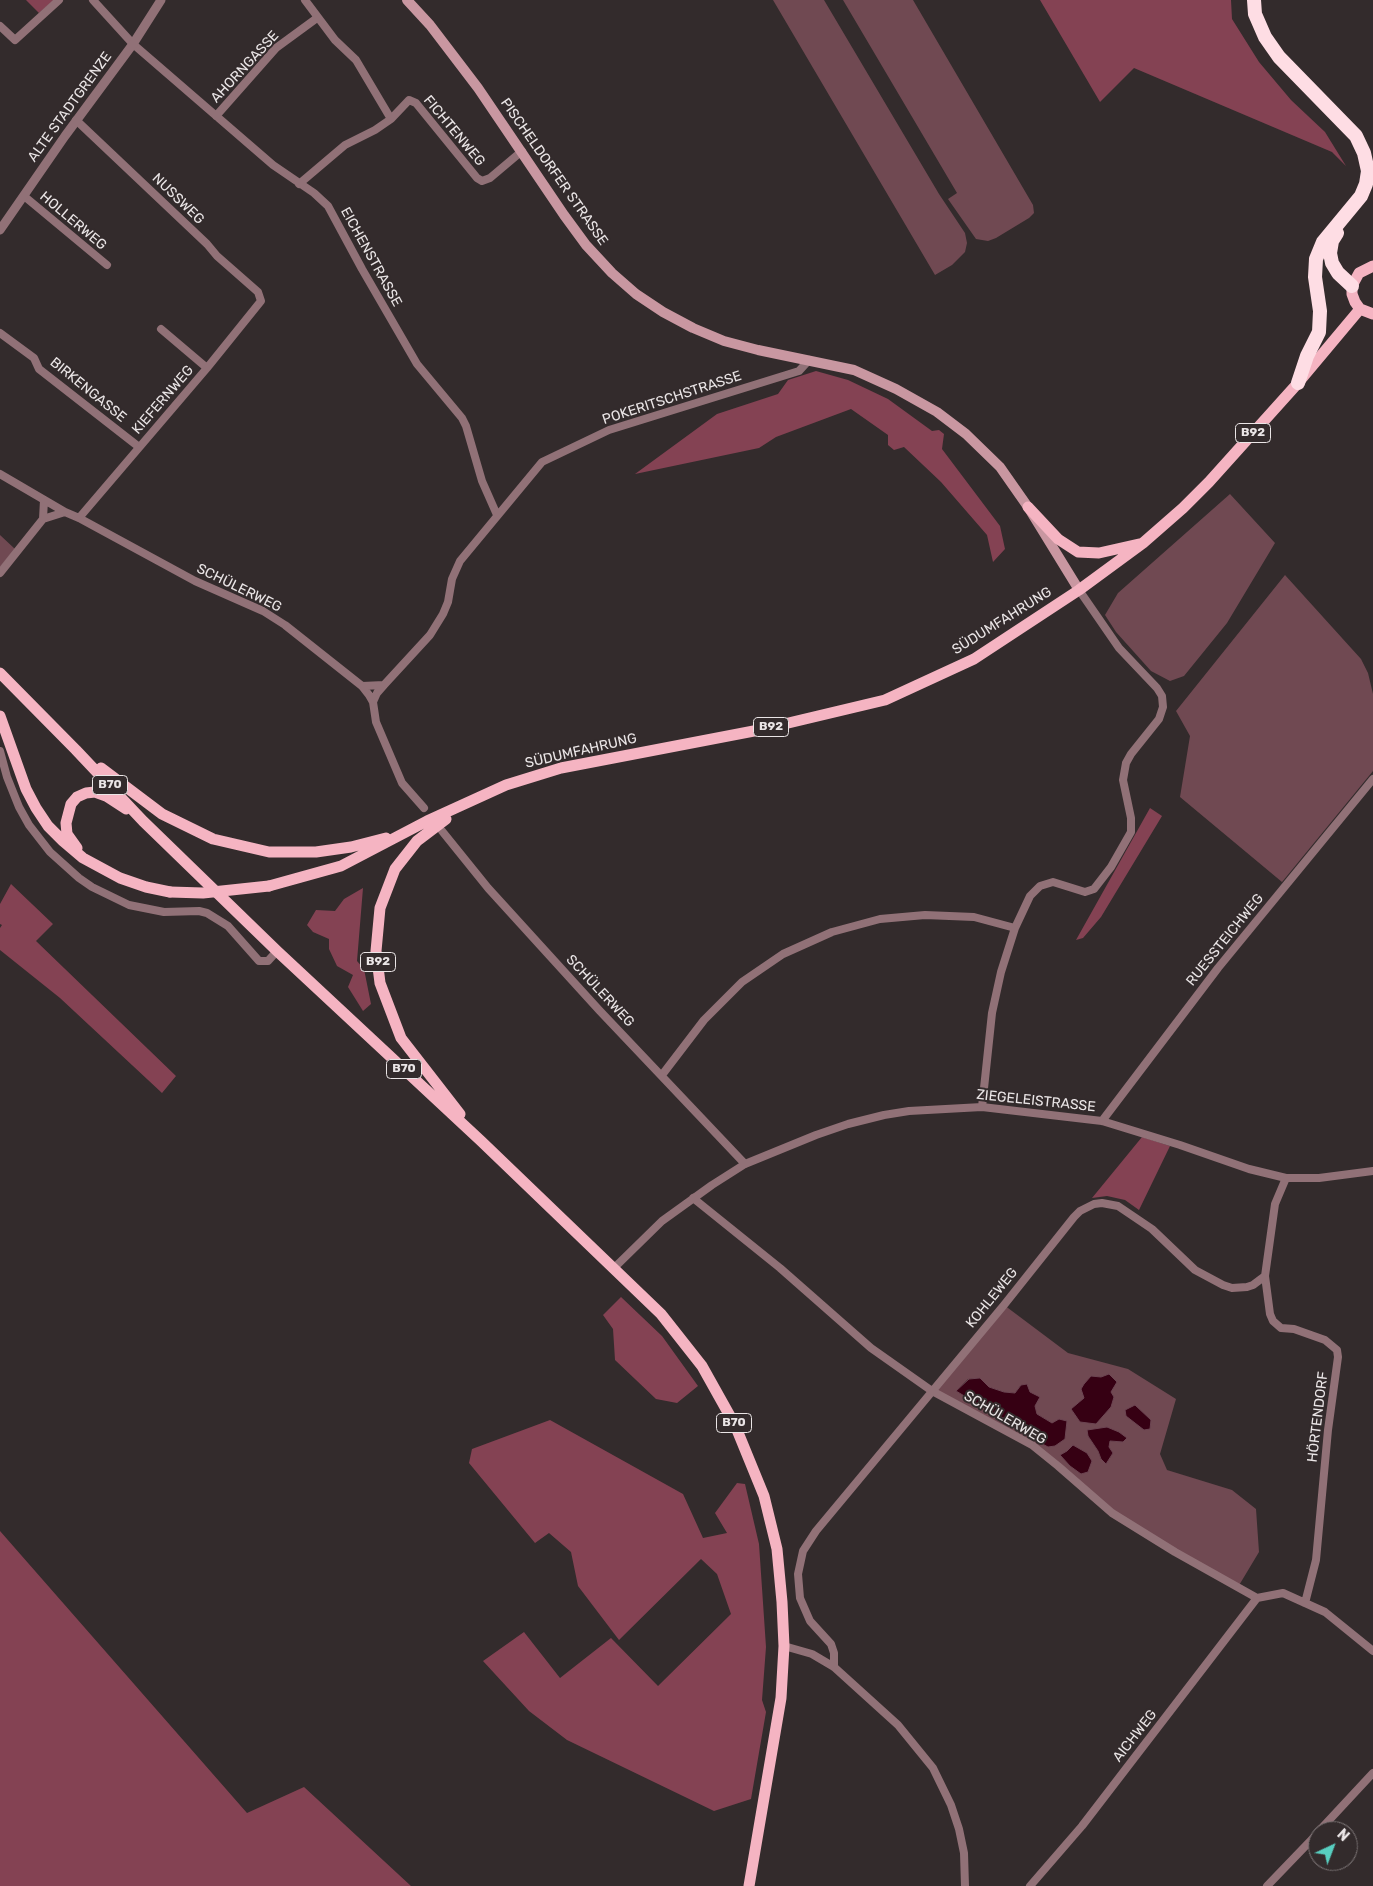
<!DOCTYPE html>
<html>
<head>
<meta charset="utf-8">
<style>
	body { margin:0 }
	#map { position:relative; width:1373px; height:1886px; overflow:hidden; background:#332b2c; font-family:Rubik,sans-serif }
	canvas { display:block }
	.north { position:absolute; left:1308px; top:1821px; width:50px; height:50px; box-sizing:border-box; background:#332b2c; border:1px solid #7c7576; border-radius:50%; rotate:43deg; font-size:14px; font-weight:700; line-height:20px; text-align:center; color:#eae5e6 }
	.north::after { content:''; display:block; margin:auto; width:18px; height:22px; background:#58cec0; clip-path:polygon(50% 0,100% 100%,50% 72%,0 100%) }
</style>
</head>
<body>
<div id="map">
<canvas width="1373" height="1886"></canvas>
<div class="north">N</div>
</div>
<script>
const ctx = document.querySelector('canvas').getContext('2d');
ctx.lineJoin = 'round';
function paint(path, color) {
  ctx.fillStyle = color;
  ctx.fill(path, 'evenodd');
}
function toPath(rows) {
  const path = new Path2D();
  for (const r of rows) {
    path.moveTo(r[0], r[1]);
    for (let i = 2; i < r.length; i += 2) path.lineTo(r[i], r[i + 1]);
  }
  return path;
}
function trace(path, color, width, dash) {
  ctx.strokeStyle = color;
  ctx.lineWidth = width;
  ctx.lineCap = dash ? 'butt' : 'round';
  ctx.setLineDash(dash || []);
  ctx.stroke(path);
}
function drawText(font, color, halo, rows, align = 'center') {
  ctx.font = font + ' Rubik,sans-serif';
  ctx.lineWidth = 4;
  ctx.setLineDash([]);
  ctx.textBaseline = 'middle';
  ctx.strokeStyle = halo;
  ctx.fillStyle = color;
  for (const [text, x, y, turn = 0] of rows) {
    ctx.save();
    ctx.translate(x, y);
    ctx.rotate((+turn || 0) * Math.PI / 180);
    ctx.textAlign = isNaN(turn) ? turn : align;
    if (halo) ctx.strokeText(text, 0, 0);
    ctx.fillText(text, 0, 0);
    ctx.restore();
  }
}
paint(toPath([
	[773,0,824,0,939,194,965,233,967,243,965,252,952,265,935,275],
	[843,0,913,0,1033,205,1034,213,1029,218,996,238,988,241,976,239,948,199,957,193],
	[1230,494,1275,543,1227,623,1184,676,1170,681,1151,671,1116,632,1105,615,1118,593],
	[0,535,15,549,0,567],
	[1285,575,1361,659,1368,673,1373,694,1373,771,1282,882,1180,797,1190,736,1176,711],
	[1004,1305,1068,1353,1128,1369,1176,1399,1160,1454,1167,1470,1232,1490,1256,1509,1259,1552,1238,1587,1112,1513,1032,1445,932,1391],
	[980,1378,989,1387,1004,1392,1015,1393,1021,1385,1030,1392,1037,1414,1065,1431,1065,1439,1037,1441,1011,1421,996,1415,956,1391,968,1379],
	[1088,1436,1123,1442,1110,1441,1108,1447,1113,1453,1106,1464,1101,1459,1098,1451]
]), '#704952');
paint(toPath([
	[26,0,54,0,39,13],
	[1040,0,1231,0,1232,19,1259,62,1291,100,1325,132,1346,166,1332,152,1134,68,1100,102],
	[816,371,848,380,888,399,932,431,939,430,944,434,942,449,1000,526,1005,549,993,562,987,535,941,482,904,447,894,450,888,445,888,435,851,409,776,437,759,448,635,474,717,414,778,394,788,380],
	[1150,808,1162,816,1101,917,1083,938,1076,940],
	[11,884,53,924,36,941,176,1076,162,1093,60,998,0,950,0,928,2,925,0,924,0,904],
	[363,888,357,961,364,969,371,1004,363,1011,348,987,353,975,337,966,329,949,329,939,313,932,307,925,316,910,335,911,344,899],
	[1142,1137,1170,1146,1139,1210,1125,1200,1107,1196,1092,1198],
	[621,1297,662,1336,698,1386,677,1403,656,1399,615,1360,613,1329,603,1315],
	[550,1420,683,1494,703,1538,727,1533,715,1513,737,1483,745,1484,759,1544,766,1647,762,1700,766,1712,751,1799,714,1811,567,1740,529,1711,483,1661,524,1632,560,1678,611,1638,658,1686,731,1614,717,1574,701,1559,619,1640,578,1586,571,1552,549,1533,535,1543,469,1463,472,1449],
	[0,1531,247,1813,304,1787,411,1886,0,1886]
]), '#844253');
const water = toPath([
	[1109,1374,1117,1382,1111,1392,1114,1397,1111,1407,1096,1424,1080,1422,1071,1409,1084,1398,1081,1389,1084,1384,1091,1376,1101,1377,1109,1374],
	[980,1378,989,1387,1004,1392,1015,1393,1021,1385,1027,1384,1030,1392,1040,1397,1035,1406,1037,1414,1052,1423,1059,1419,1067,1421,1065,1439,1055,1446,1048,1447,1037,1441,1011,1421,996,1415,956,1391,969,1379,980,1378],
	[1135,1405,1151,1420,1150,1429,1144,1430,1126,1416,1125,1410,1135,1405],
	[1107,1427,1119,1432,1127,1438,1123,1442,1110,1441,1109,1447,1113,1453,1106,1464,1101,1459,1098,1451,1088,1436,1087,1430,1107,1427],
	[1073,1445,1087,1453,1092,1461,1088,1472,1081,1474,1070,1466,1060,1455,1067,1451,1073,1445]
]);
paint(water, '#360013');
trace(water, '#6c4552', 1);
trace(toPath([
	[93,0,133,44,273,165,314,193,328,206,362,269,417,364,462,418,466,426,482,481,497,515],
	[305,0,335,40,356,60,391,119,409,100,416,103,477,178,482,181,490,178,522,151],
	[0,26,15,40,59,0],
	[216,116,276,48,317,18],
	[76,120,207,244,217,256,258,292,261,301,207,368,79,518],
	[299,184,345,145,375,130,391,119],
	[24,196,107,265],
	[161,329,207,368],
	[0,333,34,358,39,369,139,447],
	[0,474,65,512,79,518,195,581,263,611,285,625,362,686,369,695,373,702,376,722,402,783,424,808],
	[43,519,44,500],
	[0,573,43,519,65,512],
	[362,686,384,685,430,635,443,614,448,602,452,579,460,561,542,462,609,430,799,371,809,360],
	[373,702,377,693,384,685],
	[0,751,7,777,19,807,29,825,50,852,79,878,92,887,129,905,164,912,199,911,207,913,228,926,259,961,268,961,277,951],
	[442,831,488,888,599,1010,745,1164],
	[662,1075,704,1020,742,982,783,954,832,932,880,919,925,915,974,917,1015,928],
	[982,1107,992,1013,1001,972,1015,928,1030,896,1040,886,1053,882,1085,892,1094,889,1111,867,1131,832,1131,818,1123,780,1126,763,1131,754,1159,719,1163,707,1162,696,1157,688,1119,648,1079,590],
	[1102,1121,1218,968,1373,779],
	[693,1198,780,1268,871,1348,932,1391,1032,1445,1058,1466,1112,1513,1175,1552,1257,1598,1283,1593,1325,1612,1373,1651],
	[614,1268,662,1221,712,1185,745,1164,816,1135,848,1124,884,1115,909,1111,982,1107,1102,1121,1180,1145,1249,1169,1286,1178,1319,1178,1373,1171],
	[1265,1276,1270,1314,1273,1321,1281,1328,1294,1329,1325,1340,1337,1350,1338,1357,1328,1430,1316,1560,1305,1603],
	[784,1646,812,1654,834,1667,898,1725,933,1768,951,1805,959,1829,964,1853,965,1886],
	[834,1667,834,1653,831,1644,810,1621,800,1598,798,1574,803,1551,816,1531,1004,1305,1074,1217,1080,1211,1094,1204,1102,1203,1118,1206,1152,1229,1195,1270,1223,1285,1232,1288,1247,1287,1253,1285,1265,1276,1275,1204,1286,1178],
	[1319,1831,1373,1773],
	[1030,1886,1082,1826,1257,1598],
	[1267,1886,1318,1833]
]), '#917177', 8);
trace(toPath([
	[0,230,65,136,133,44,161,0]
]), '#917177', 9);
trace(toPath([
	[407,0,430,25,478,88,564,215,586,245,612,273,636,294,663,312,693,328,724,341,758,350,854,370,896,389,937,412,966,434,1000,467,1028,507,1079,590]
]), '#c997a1', 10);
trace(toPath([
	[1373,266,1359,273,1352,286,1352,294,1355,302,1360,309,1373,314],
	[1028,507,1058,539,1078,552,1099,553,1139,544],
	[0,673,76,750,143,821,277,951,481,1141,661,1314,702,1366,735,1425,764,1496,777,1549,782,1602,784,1646,781,1698,749,1886],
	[0,716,26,789,36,808,48,826,63,841,83,858,120,878,146,887,170,892],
	[101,768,162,814,213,839,269,852,316,852,351,847,386,838],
	[446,819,417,841,395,869,380,908,376,951,380,983,401,1038,460,1114],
	[77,848,67,834,66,823,71,804,77,797,86,793,95,792,106,796,126,809],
	[269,886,341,866,427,821,506,785,561,768,759,730,885,700,974,659,1079,590,1143,543,1183,508,1209,482,1298,383,1360,309]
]), '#f5b4c2', 11);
trace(toPath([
	[1254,0,1255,14,1265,37,1279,57,1356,136,1364,153,1368,171,1366,184,1361,196,1323,242,1316,259,1315,277,1320,311,1319,332,1307,356,1298,383],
	[1337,233,1332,241,1330,253,1332,263,1338,273,1352,286]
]), '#fedde4', 14);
trace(toPath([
	[170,892,203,893,269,886]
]), '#f5b4c2', 11);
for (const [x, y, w] of [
	[1253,433,35],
	[771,727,35],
	[110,785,35],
	[378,962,35],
	[404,1069,35],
	[734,1423,35]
]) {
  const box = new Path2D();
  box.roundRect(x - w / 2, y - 9.5, w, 19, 4);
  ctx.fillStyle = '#332b2c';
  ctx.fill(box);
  trace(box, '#eae5e6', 1);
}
drawText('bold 12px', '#eae5e6', null, [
	["B92",1253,433],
	["B92",771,727],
	["B70",110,785],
	["B92",378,962],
	["B70",404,1069],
	["B70",734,1423]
]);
drawText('14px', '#eae5e6', '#332b2c', [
	["AHORNGASSE",245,67,-47],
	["ALTE STADTGRENZE",70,107,-54],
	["FICHTENWEG",454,131,50],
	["PISCHELDORFER STRASSE",554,172,55],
	["NUSSWEG",178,199,44],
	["HOLLERWEG",73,221,40],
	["EICHENSTRASSE",371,257,61],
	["BIRKENGASSE",88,390,39],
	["POKERITSCHSTRASSE",672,398,-18],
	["KIEFERNWEG",163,400,-49],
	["SCHÜLERWEG",239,588,26],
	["SÜDUMFAHRUNG",1002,621,-32],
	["SÜDUMFAHRUNG",581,751,-13],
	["RUESSTEICHWEG",1225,940,-51],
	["SCHÜLERWEG",600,991,47],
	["ZIEGELEISTRASSE",1036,1101,6],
	["KOHLEWEG",992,1298,-51],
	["HÖRTENDORF",1318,1417,-83],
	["SCHÜLERWEG",1005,1418,30],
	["AICHWEG",1135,1736,-52]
]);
</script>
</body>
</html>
